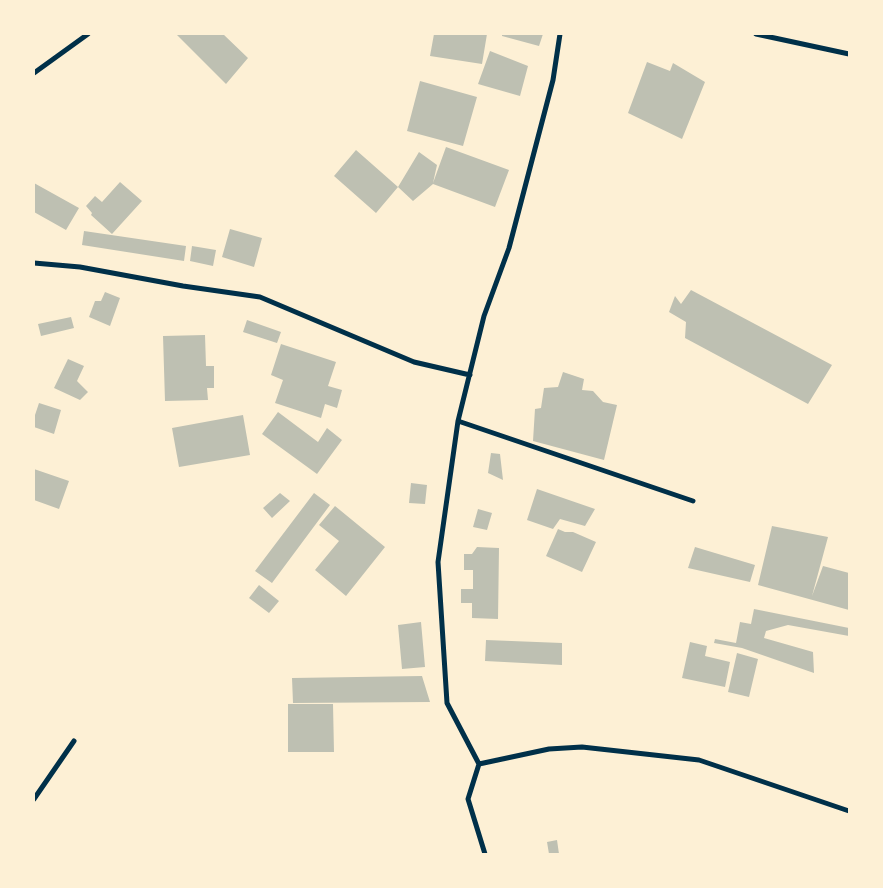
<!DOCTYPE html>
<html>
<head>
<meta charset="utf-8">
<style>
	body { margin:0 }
	#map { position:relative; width:883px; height:888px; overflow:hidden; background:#fdf0d5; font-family:"Zilla Slab",serif }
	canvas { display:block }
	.frame { position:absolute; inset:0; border:35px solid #fdf0d5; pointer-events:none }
</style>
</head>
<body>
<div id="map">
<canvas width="883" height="888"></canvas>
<div class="frame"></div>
</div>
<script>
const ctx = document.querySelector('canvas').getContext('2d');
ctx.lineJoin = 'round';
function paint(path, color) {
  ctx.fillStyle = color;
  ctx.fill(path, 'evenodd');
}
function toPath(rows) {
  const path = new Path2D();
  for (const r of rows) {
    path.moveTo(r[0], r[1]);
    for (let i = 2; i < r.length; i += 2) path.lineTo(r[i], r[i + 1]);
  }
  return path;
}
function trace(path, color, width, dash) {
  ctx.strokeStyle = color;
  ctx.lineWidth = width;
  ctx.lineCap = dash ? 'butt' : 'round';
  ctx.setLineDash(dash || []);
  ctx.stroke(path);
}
paint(toPath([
	[176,34,223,34,248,58,226,84],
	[434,34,487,34,482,64,430,56],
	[502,34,543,34,539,46,502,36],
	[490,51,528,66,520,96,478,84],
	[647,62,670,71,673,63,705,82,682,139,628,113],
	[420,81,477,97,463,146,407,131],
	[446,147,509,170,495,207,433,184,413,201,398,187,376,213,334,176,356,150,398,187,419,152,437,165,433,183],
	[120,182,142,201,112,234,91,215,92,213,86,206,95,196,102,202],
	[34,183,79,208,66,230,34,212],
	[230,229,262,238,254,267,222,257],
	[84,231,186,246,184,261,82,245],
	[192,246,216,250,213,266,190,261],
	[691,290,832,365,808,404,685,338,686,322,669,312,675,296,681,304],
	[105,292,120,298,110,326,89,317,95,301,101,301],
	[71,317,74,328,41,336,38,324],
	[247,320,281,332,277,343,243,332],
	[205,335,206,366,214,366,214,388,207,388,208,400,165,401,163,336],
	[281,344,336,362,328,386,342,390,337,408,325,404,321,418,275,403,283,380,271,375],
	[68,359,84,366,77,381,88,392,80,400,54,388],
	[563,372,584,379,582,390,593,391,603,402,617,405,604,460,533,441,535,409,541,408,544,388,558,387],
	[39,403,61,410,54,434,34,427,34,418],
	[278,412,318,442,327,428,342,440,317,474,262,434],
	[243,415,250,455,179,467,172,428],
	[491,453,500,454,503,480,488,473],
	[34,469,69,481,59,509,34,500],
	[411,483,427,485,425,504,409,503],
	[537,489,595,509,585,526,560,519,553,529,527,520],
	[280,493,290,501,272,518,263,508],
	[314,493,330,505,272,583,255,571],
	[335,506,385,547,346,596,315,570,339,541,319,525],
	[478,509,492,513,487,530,473,527],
	[772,526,828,537,812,596,823,566,849,573,849,610,758,585],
	[558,529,565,532,573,532,596,542,582,572,546,556],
	[477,547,499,548,498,619,472,618,472,603,461,603,461,589,473,589,473,570,464,570,464,554,472,554],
	[695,547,755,565,750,582,688,568],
	[259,585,279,601,269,613,249,598],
	[754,609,849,628,849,636,788,625,766,631,764,638,813,652,814,673,742,648,714,643,715,639,736,643,740,622,751,624],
	[421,622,425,667,402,669,398,625],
	[486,640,562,643,562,665,485,661],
	[690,642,707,646,705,656,730,662,725,687,682,678],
	[737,653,758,659,749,697,728,692],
	[422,676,430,702,293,703,292,678],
	[288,704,333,704,334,752,288,752],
	[557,840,559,854,549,854,547,842]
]), '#bec0b2');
trace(toPath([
	[756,34,849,54],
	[34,73,88,34],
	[34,263,80,267,183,286,260,297,414,362,470,375],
	[458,421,693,501],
	[479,764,549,749,582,747,699,760,849,811],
	[34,799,74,741],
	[485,854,468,799,479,764,447,703,438,562,458,421,484,316,509,248,553,80,560,34]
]), '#003049', 5);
</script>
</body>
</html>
